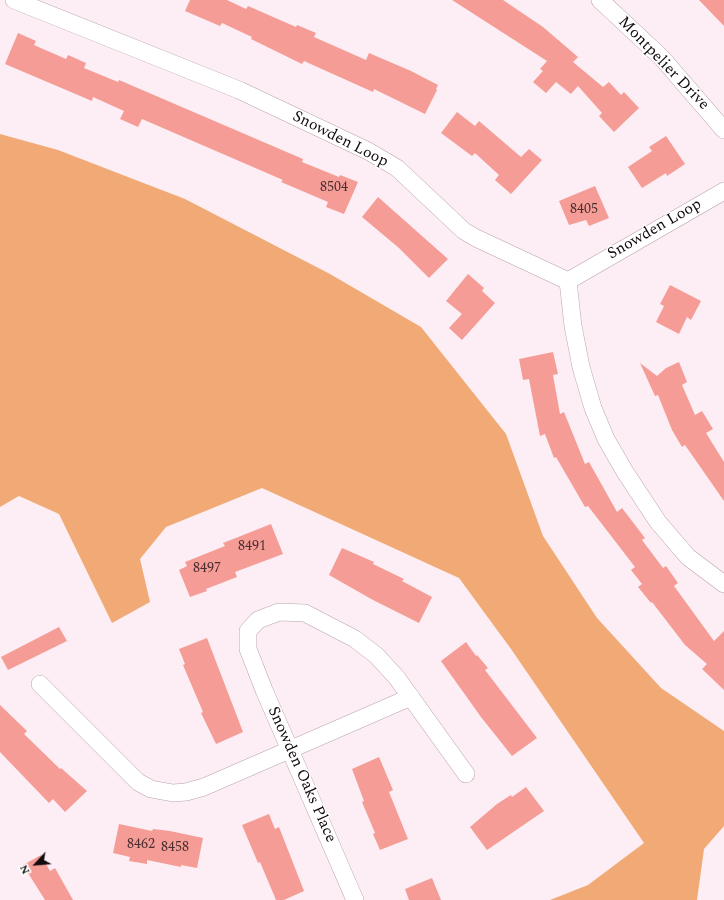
<!DOCTYPE html>
<html>
<head>
<meta charset="utf-8">
<style>
	body { margin:0 }
	#map { position:relative; width:724px; height:900px; overflow:hidden; background:#fceef4; font-family:Spectral,serif }
	canvas { display:block }
	.north { position:absolute; left:16px; top:844px; width:40px; height:40px; -webkit-text-stroke:3px #fff; paint-order:stroke; rotate:244deg; font-size:11px; font-weight:700; line-height:16px; text-align:center; color:#120b0e }
	.north::after { content:''; display:block; margin:auto; width:14px; height:18px; background:#120b0e; clip-path:polygon(50% 0,100% 100%,50% 72%,0 100%) }
</style>
</head>
<body>
<div id="map">
<canvas width="724" height="900"></canvas>
<div class="north">N</div>
</div>
<script>
const ctx = document.querySelector('canvas').getContext('2d');
ctx.lineJoin = 'round';
function paint(path, color) {
  ctx.fillStyle = color;
  ctx.fill(path, 'evenodd');
}
function toPath(rows) {
  const path = new Path2D();
  for (const r of rows) {
    path.moveTo(r[0], r[1]);
    for (let i = 2; i < r.length; i += 2) path.lineTo(r[i], r[i + 1]);
  }
  return path;
}
function trace(path, color, width, dash) {
  ctx.strokeStyle = color;
  ctx.lineWidth = width;
  ctx.lineCap = dash ? 'butt' : 'round';
  ctx.setLineDash(dash || []);
  ctx.stroke(path);
}
function drawText(font, color, halo, rows, align = 'center') {
  ctx.font = font + ' Spectral,serif';
  ctx.lineWidth = 3;
  ctx.setLineDash([]);
  ctx.textBaseline = 'middle';
  ctx.strokeStyle = halo;
  ctx.fillStyle = color;
  for (const [text, x, y, turn = 0] of rows) {
    ctx.save();
    ctx.translate(x, y);
    ctx.rotate((+turn || 0) * Math.PI / 180);
    ctx.textAlign = isNaN(turn) ? turn : align;
    if (halo) ctx.strokeText(text, 0, 0);
    ctx.fillText(text, 0, 0);
    ctx.restore();
  }
}
paint(toPath([
	[0,134,58,150,185,199,330,274,421,327,506,434,543,536,597,618,661,688,724,731,724,826,704,849,697,900,550,900,588,885,644,843,511,649,459,578,262,488,166,527,140,559,150,602,112,623,59,514,19,496,0,507]
]), '#f1aa75');
paint(toPath([
	[190,0,227,0,246,9,248,6,296,27,297,25,316,33,314,37,366,60,369,53,411,71,438,85,436,89,437,90,425,114,374,89,373,92,304,61,302,64,251,39,252,37,222,23,220,26,185,11],
	[452,0,503,0,543,27,578,57,573,62,603,87,609,82,621,95,624,92,639,108,614,132,599,116,602,113,578,86,571,94,556,82,546,93,533,82,543,71,540,69,547,61],
	[699,0,724,0,724,26],
	[18,33,36,41,34,45,66,59,68,55,86,63,84,68,118,82,119,80,268,144,303,159,302,162,339,177,340,175,358,182,344,214,326,207,328,202,281,182,283,180,142,119,138,127,120,119,124,111,93,97,92,101,5,64],
	[457,112,475,126,479,121,521,157,529,149,542,160,511,194,495,180,499,175,475,153,472,156,441,133],
	[666,136,685,164,667,176,666,173,642,188,628,167,652,151,649,147],
	[595,186,609,218,589,226,586,220,569,225,559,201],
	[378,197,448,259,429,278,399,248,362,217],
	[468,274,484,288,482,291,495,303,462,340,449,328,462,314,446,301],
	[670,285,701,301,691,320,687,317,679,334,656,322,664,306,660,304],
	[553,352,558,374,553,375,560,414,564,412,585,464,589,462,617,512,622,508,645,538,642,540,663,568,666,566,678,583,674,586,714,641,724,631,724,690,702,669,707,664,685,645,652,602,651,603,638,587,642,584,631,570,635,567,588,506,585,507,556,457,554,458,545,434,540,436,529,379,523,380,519,359],
	[679,362,687,382,682,385,695,415,702,411,713,429,706,433,724,462,724,501,685,445,682,447,672,430,658,395,655,396,640,363,657,376,666,368],
	[271,524,283,554,235,572,237,577,206,589,207,591,190,597,179,570,187,566,185,562,225,546,223,543],
	[342,548,374,562,373,564,404,579,402,581,432,597,419,623,373,600,329,575],
	[59,627,67,641,8,670,1,657],
	[207,638,243,732,216,744,201,713,203,712,183,665,185,664,179,649],
	[466,642,476,656,477,655,488,668,485,670,537,738,512,756,481,717,441,661],
	[0,705,27,731,24,734,60,769,61,768,87,791,65,812,53,799,49,803,0,752],
	[379,757,393,790,389,792,408,839,380,850,373,834,375,833,362,802,364,801,352,769],
	[526,787,544,811,487,850,470,827,497,804,511,795,512,797],
	[269,814,275,829,279,827,304,891,284,900,276,900,260,862,258,863,242,825],
	[119,824,152,831,153,829,170,831,203,838,197,868,181,865,181,867,147,860,147,864,129,861,130,857,113,853],
	[41,855,50,871,55,868,73,900,45,900,23,865],
	[432,878,441,900,409,900,405,889]
]), '#f59c96');
const minor = toPath([
	[14,0,239,90,368,151,397,168,464,231,476,238,568,281],
	[600,0,662,58,724,130],
	[568,281,573,326,581,367,593,408,606,439,625,472,658,522,688,557,724,584],
	[568,281,724,191],
	[40,684,138,782,151,789,173,793,186,792,204,787,411,697],
	[355,900,264,690,248,649,248,631,258,620,279,612,305,613,355,639,377,656,397,678,466,774]
]);
trace(minor, '#b9a4ac', 18);
trace(minor, '#fff', 17);
drawText('14px', '#4b2f30', null, [
	["8504",334,188],
	["8405",584,210],
	["8491",252,547],
	["8497",207,569],
	["8462",141,845],
	["8458",175,848]
]);
drawText('16px', '#120b0e', '#fff', [
	["Montpelier Drive",663,64,46],
	["Snowden Loop",340,140,27],
	["Snowden Loop",655,230,-30],
	["Snowden Oaks Place",301,775,66]
]);
</script>
</body>
</html>
